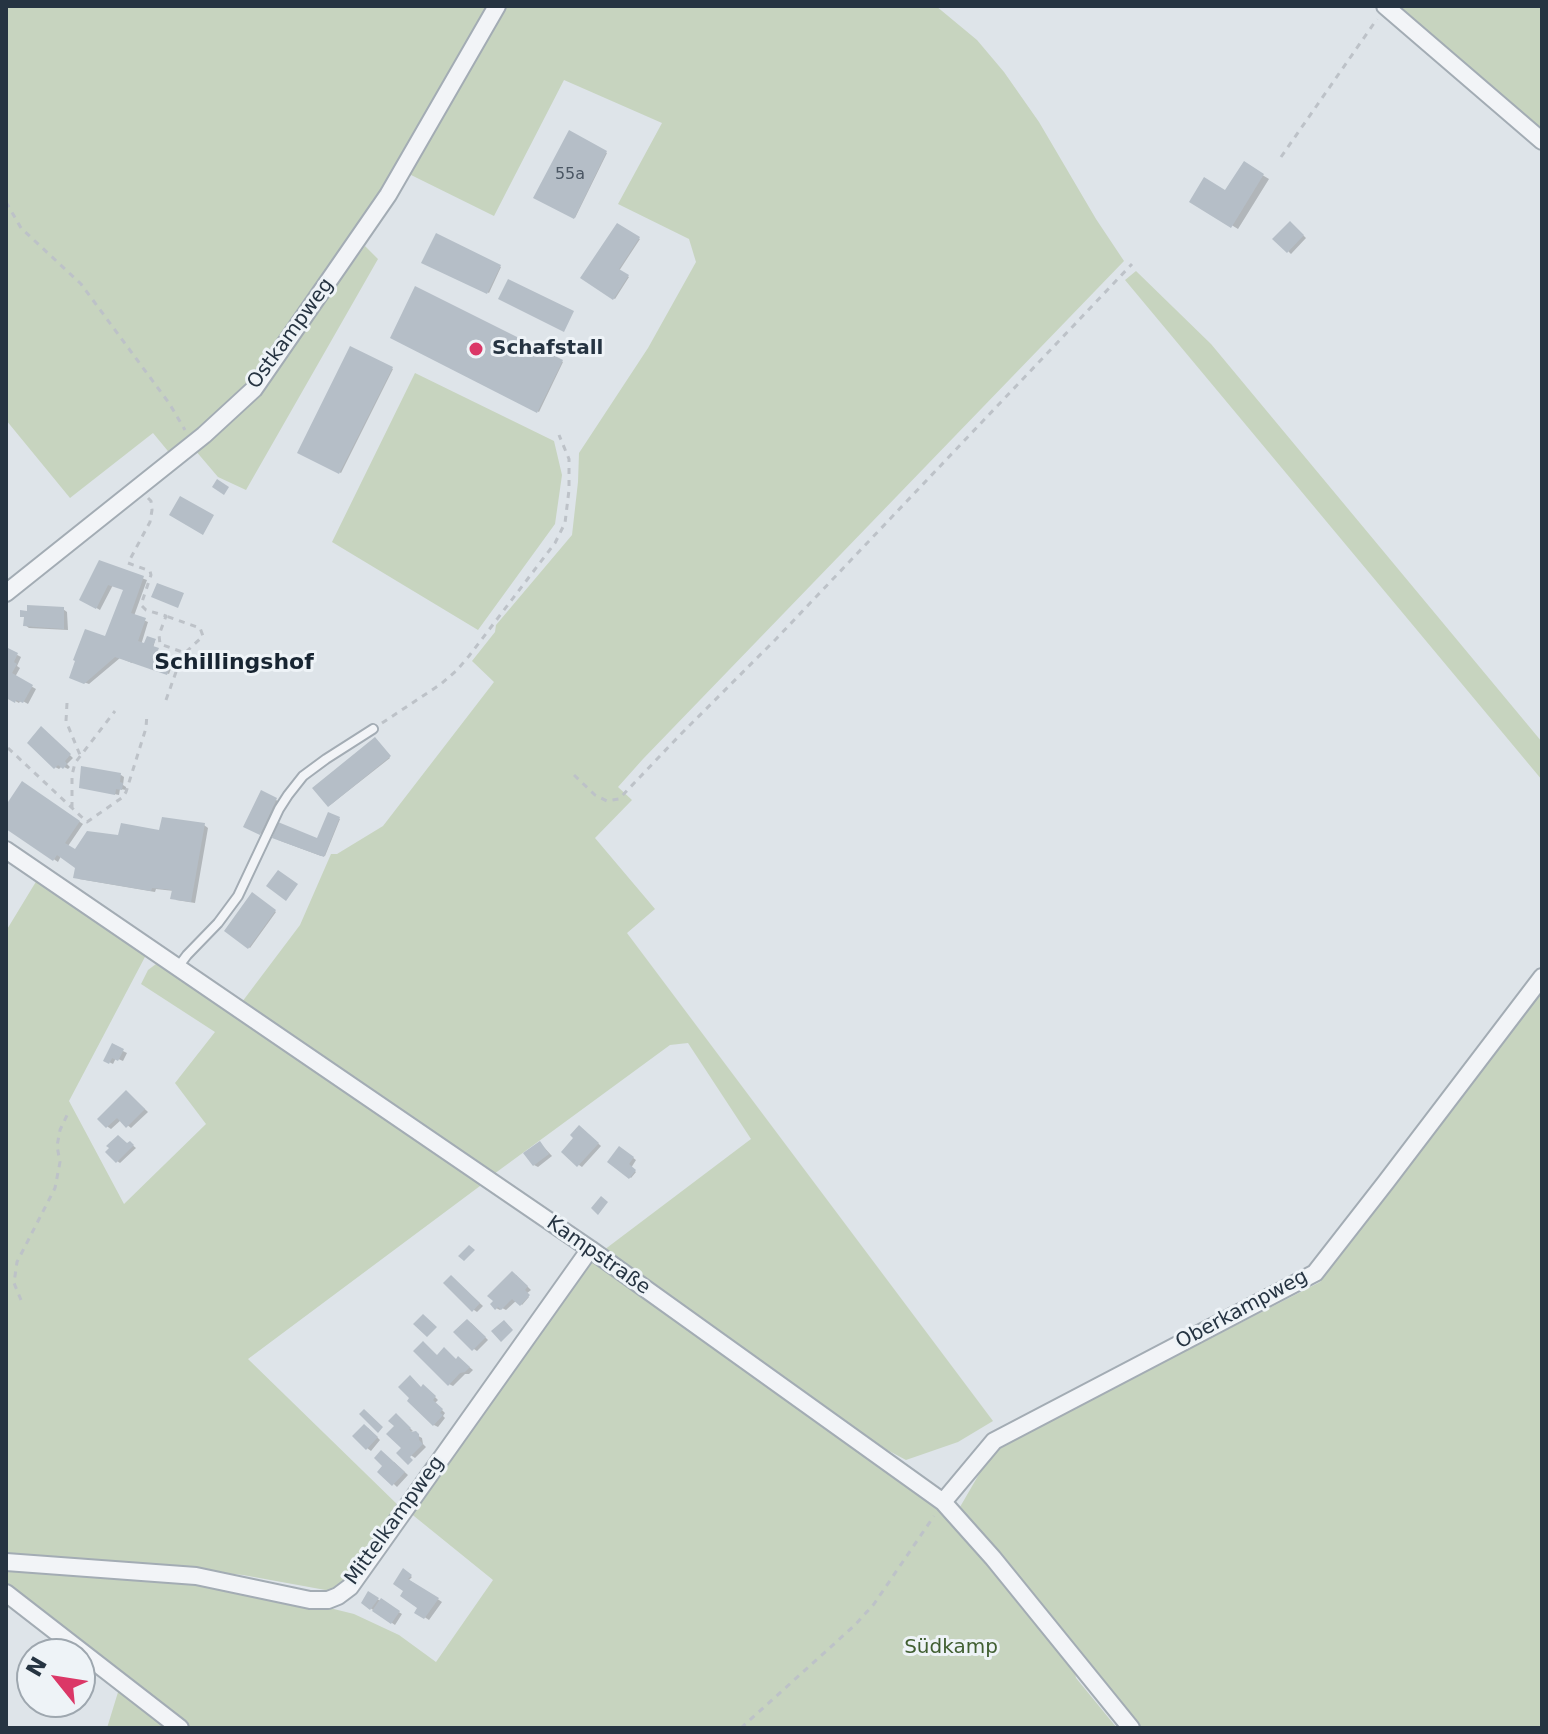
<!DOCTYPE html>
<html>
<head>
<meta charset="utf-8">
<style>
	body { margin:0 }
	#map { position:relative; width:1548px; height:1734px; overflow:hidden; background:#dee4e9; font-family:"DejaVu Sans",sans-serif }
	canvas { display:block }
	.frame { position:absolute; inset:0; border:8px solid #263442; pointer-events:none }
	.north { position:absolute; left:16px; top:1638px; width:80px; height:80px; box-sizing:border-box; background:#eef3f7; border:2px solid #9ea7af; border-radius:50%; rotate:300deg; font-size:22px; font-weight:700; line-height:32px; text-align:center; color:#263442 }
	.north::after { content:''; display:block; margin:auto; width:28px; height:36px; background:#db3767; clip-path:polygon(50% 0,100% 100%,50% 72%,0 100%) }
</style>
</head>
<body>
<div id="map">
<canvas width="1548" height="1734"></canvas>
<div class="frame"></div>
<div class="north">N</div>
</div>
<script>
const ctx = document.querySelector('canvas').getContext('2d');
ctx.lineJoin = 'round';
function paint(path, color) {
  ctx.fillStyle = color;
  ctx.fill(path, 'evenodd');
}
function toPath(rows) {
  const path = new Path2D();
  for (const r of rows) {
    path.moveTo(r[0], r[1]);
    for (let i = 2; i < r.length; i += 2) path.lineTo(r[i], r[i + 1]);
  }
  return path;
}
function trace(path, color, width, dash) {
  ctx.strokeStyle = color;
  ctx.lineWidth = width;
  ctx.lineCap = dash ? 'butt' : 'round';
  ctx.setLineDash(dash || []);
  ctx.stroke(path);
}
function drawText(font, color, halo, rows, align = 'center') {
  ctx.font = font + ' "DejaVu Sans",sans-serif';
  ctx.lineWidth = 6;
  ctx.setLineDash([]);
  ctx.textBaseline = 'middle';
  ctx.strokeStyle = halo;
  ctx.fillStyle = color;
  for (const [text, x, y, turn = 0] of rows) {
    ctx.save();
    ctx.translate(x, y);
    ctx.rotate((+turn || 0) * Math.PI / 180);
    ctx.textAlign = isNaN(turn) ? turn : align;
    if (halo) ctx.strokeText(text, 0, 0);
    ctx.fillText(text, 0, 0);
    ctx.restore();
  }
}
paint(toPath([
	[6,6,491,6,381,193,251,385,172,456,153,433,70,498,6,420],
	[506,6,936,6,977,40,1004,72,1039,122,1096,219,1124,261,643,759,618,787,632,800,595,838,655,909,627,933,993,1421,958,1442,906,1460,861,1436,604,1250,751,1139,688,1043,670,1045,494,1174,242,1002,300,925,331,854,337,854,383,826,494,682,472,661,495,632,496,625,572,535,578,482,579,453,648,348,696,262,689,239,618,204,662,123,564,80,494,216,409,174],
	[1394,6,1542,6,1542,135],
	[365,246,378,259,246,490,218,477,195,450,259,393],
	[1136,271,1211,344,1542,742,1542,780,1125,280],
	[415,373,554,441,562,475,555,524,478,630,332,542],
	[37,880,146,955,69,1101,124,1204,206,1124,175,1083,215,1032,141,984,148,970,156,964,163,966,484,1183,248,1359,401,1508,342,1593,243,1575,152,1566,6,1556,6,931],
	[1542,989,1542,1728,1140,1728,960,1507,993,1450,1320,1282],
	[587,1254,953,1519,1021,1608,1074,1668,1076,1678,1117,1728,185,1728,6,1589,6,1566,153,1577,265,1592,354,1614,399,1635,436,1662,493,1580,409,1512],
	[119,1689,168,1728,107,1728]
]), '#c7d4bf');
paint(toPath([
	[570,133,607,153,575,218,536,198],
	[1244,164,1269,179,1238,229,1192,201,1226,193],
	[617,225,640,239,619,271,629,277,615,299,583,278],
	[1294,226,1306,238,1291,254,1288,251],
	[437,236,501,267,489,293,424,262],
	[416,288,563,362,539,412,392,337],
	[351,348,393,369,341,473,299,452],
	[100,563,147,580,134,616,148,622,141,645,155,641,153,648,159,651,156,657,174,661,169,674,133,661,132,663,120,658,89,684,75,679,106,639,125,590,113,585,100,610,81,599],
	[63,609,67,612,68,630,29,628,25,625],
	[6,649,21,657,17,666,20,668,15,677,36,689,28,704,21,700,19,703,6,696],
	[45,731,73,758,67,764,70,767,68,769,62,766,59,769,55,767],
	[376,740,390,758,329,806],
	[121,775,124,777,123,785,126,787,126,790,120,789,119,795,81,787],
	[26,786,83,824,68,846,75,852,120,838,204,825,208,828,195,903,176,900,174,891,156,889,155,892,79,879,76,877,77,867,61,856,58,862,6,827,6,809],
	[262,793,280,802,265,835,246,826],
	[329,814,340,819,325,856,321,855,321,856,278,840,327,845],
	[253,894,276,912,250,948,226,930],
	[113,1046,127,1053,123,1061,116,1058,113,1064,105,1060],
	[130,1095,148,1112,131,1128,121,1120,111,1129,108,1127,100,1119],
	[583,1130,601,1146,582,1167,579,1165],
	[130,1143,136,1148,120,1163,117,1161,112,1148],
	[540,1143,552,1156,538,1167,534,1165],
	[624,1151,636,1160,631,1168,636,1172,631,1178,610,1162],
	[516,1275,531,1290,526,1294,529,1297,522,1305,517,1300,506,1310,502,1308,500,1310,496,1308],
	[452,1278,483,1306,477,1312,474,1310],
	[471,1323,488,1340,477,1351,474,1349],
	[438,1357,462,1361,473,1370,469,1374,465,1374,453,1386,449,1384],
	[421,1389,427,1389,438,1400,435,1403,445,1413,443,1416,445,1418,438,1427,434,1425],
	[400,1418,413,1431,411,1432,422,1438,423,1444,426,1447,415,1458,409,1454],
	[368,1428,380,1440,371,1451,367,1448],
	[394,1462,408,1475,397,1487,380,1471],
	[404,1571,412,1577,409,1580,442,1602,429,1620,417,1612,420,1607],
	[369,1594,402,1614,395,1625,363,1603]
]), '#0003');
paint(toPath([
	[569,130,607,151,574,219,533,198],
	[1244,161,1264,174,1231,228,1189,202,1204,177,1225,190],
	[1290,221,1304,235,1287,253,1272,239],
	[617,223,640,237,619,269,629,275,613,300,580,278],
	[436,233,501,265,487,294,421,263],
	[508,279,574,311,564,332,498,299],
	[415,286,563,360,537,413,390,338],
	[350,346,393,367,339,474,297,453],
	[217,479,229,487,224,495,212,487],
	[180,496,214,515,203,535,169,515],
	[99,560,144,576,131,613,146,618,138,641,144,643,147,636,156,639,153,646,159,648,156,655,167,659,168,657,173,659,167,675,115,657,84,684,69,678,75,661,73,660,85,629,105,636,123,590,108,585,96,609,79,600],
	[157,583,184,593,178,608,151,597],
	[27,605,64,607,64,629,23,626,24,617,20,617,20,610,27,611],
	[6,647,18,653,14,662,17,664,12,673,33,685,23,703,16,700,15,703,6,698],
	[41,726,71,754,65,761,67,764,63,769,58,765,54,769,27,743],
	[375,737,391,756,328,807,312,788],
	[81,766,121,773,120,782,123,783,122,790,116,789,115,795,79,788],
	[22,781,80,821,65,843,75,849,87,831,118,835,121,823,159,830,162,817,205,823,191,902,170,899,172,890,152,888,151,891,73,878,75,868,57,855,53,861,6,829,6,805],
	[261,790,277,798,260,835,243,827],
	[328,812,340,817,324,857,272,838,278,822,317,838],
	[278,870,298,884,286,901,266,886],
	[252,892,276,910,248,949,224,931],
	[112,1043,124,1049,118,1061,112,1058,109,1064,103,1061],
	[126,1090,145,1109,126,1128,117,1118,106,1128,97,1119],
	[579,1125,599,1143,577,1167,561,1152,573,1138,570,1135],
	[118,1135,127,1143,130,1141,134,1145,116,1163,105,1152,109,1148,106,1146],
	[540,1141,549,1154,533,1166,523,1153],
	[619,1146,634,1157,629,1164,636,1170,629,1179,607,1162],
	[601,1196,608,1202,598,1215,591,1208],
	[469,1245,475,1250,464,1261,458,1256],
	[512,1271,528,1286,525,1290,530,1295,520,1306,512,1299,501,1310,498,1307,495,1310,490,1304,493,1301,487,1296],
	[451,1275,480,1303,472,1312,443,1283],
	[423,1314,437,1327,427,1337,413,1324],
	[467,1319,486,1337,472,1351,453,1332],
	[504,1320,513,1330,501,1342,491,1331],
	[423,1341,437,1355,444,1347,456,1359,458,1356,470,1367,465,1372,460,1373,448,1386,413,1351],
	[410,1375,421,1387,423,1384,436,1396,433,1400,443,1409,440,1413,443,1415,433,1426,407,1401,409,1398,398,1387],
	[364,1409,383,1427,378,1433,359,1414],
	[396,1413,411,1428,409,1429,411,1432,416,1431,419,1434,419,1440,423,1444,410,1457,413,1460,408,1465,396,1453,401,1448,386,1434,394,1426,388,1421],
	[364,1424,378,1437,366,1450,352,1436],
	[381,1450,405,1472,392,1486,377,1472,382,1466,374,1458],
	[403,1568,412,1575,408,1579,439,1598,424,1619,414,1613,417,1608,400,1596,403,1591,393,1584],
	[368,1591,379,1598,370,1610,361,1603],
	[381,1598,400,1611,391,1624,372,1611]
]), '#b5bec7');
const lane = toPath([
	[178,967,187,955,218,923,238,896,279,809,288,795,303,776,326,759,373,729]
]);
const street = toPath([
	[1385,6,1542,141],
	[6,593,204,435,254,389,388,195,497,6],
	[6,850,590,1249,943,1502,993,1558,1131,1728],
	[943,1502,994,1441,1315,1273,1386,1182,1542,977],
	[6,1562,196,1576,310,1600,328,1600,338,1596,350,1587,590,1249],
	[6,1593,180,1728]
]);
trace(lane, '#a3acb4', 12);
trace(street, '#a3acb4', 20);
trace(toPath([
	[1281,157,1377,19],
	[6,202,21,228,81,284,169,403,185,430],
	[148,498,151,501,152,510,150,522,128,563,150,571,151,575,142,602,142,606,146,610,166,616,159,635,160,644,185,653,203,636,200,628,166,616],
	[166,700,182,655],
	[67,703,66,721,80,755],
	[382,723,441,684,457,670,469,656,555,543,565,523,569,490,569,459,559,435],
	[8,748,87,822,123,797,126,792,146,728,147,713],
	[574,775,595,795,607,801,619,799,679,736,776,639,1132,264],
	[72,808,72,775,75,763,115,711],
	[21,1300,14,1283,17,1262,55,1188,60,1162,57,1146,60,1130,69,1111],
	[741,1728,855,1625,874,1604,934,1516]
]), '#bdc2c8', 3, [6, 6]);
trace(lane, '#f2f4f7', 8);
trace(street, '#f2f4f7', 16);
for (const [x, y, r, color] of [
	[476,349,8,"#db3767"]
]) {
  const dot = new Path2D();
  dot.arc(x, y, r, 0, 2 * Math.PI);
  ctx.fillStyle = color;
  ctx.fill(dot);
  trace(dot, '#eef3f7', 3);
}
drawText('16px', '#4a5663', null, [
	["55a",570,175]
]);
drawText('20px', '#263442', '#eef3f7', [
	["Ostkampweg",291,334,-54],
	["Kampstraße",598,1256,35],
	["Oberkampweg",1242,1310,-28],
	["Mittelkampweg",395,1521,-54]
]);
drawText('bold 20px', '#263442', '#eef3f7', [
	["Schafstall",492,349]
], 'left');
drawText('20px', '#415f32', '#eef3f7', [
	["Südkamp",951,1648]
]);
drawText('bold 22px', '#182532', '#eef3f7', [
	["Schillingshof",234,663]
]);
</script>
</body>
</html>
